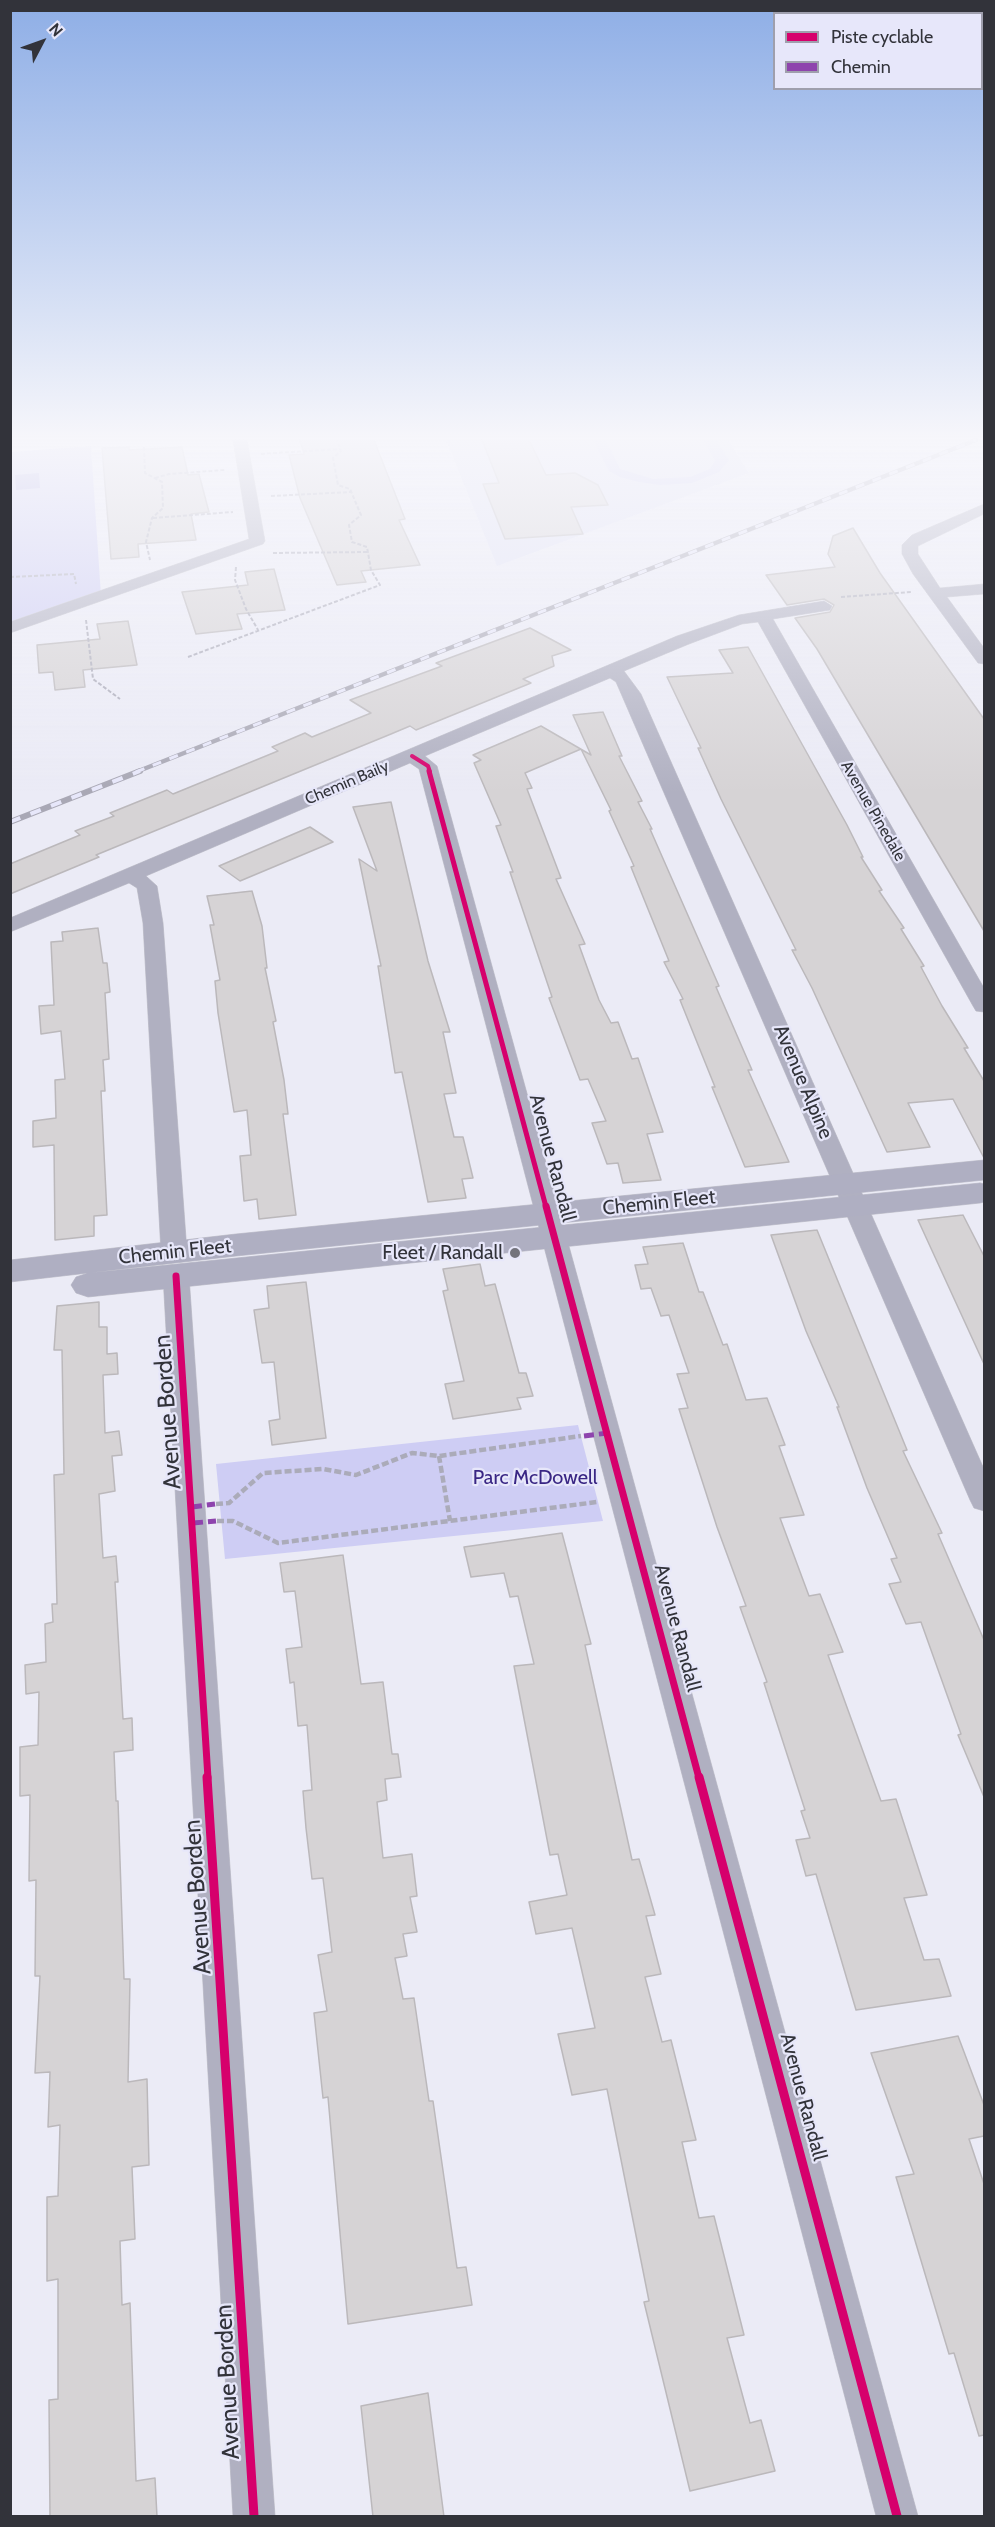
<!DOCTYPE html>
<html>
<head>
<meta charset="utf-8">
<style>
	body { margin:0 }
	#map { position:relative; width:995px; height:2527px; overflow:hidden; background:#ebebf6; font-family:Cabin,sans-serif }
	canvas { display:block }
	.frame { position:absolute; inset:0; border:12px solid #32333a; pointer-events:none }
	.legend { position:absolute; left:773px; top:12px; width:210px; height:78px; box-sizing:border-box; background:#e7e7fa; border:2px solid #9f9fad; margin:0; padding:8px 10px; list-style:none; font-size:18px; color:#32333a }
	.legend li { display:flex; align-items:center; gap:12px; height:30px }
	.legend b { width:30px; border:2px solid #9f9fad }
	.north { position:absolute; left:12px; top:12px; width:60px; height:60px; -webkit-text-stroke:4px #e7e7fa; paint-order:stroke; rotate:49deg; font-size:16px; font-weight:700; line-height:24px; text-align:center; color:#32333a }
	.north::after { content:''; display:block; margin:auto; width:21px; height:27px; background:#32333a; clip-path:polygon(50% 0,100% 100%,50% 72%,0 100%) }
</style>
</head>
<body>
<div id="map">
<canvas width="995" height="2527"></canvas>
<div class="frame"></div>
<ul class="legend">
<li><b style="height:8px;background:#d6006c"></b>Piste cyclable</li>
<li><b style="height:8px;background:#8e44ad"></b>Chemin</li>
</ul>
<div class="north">N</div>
</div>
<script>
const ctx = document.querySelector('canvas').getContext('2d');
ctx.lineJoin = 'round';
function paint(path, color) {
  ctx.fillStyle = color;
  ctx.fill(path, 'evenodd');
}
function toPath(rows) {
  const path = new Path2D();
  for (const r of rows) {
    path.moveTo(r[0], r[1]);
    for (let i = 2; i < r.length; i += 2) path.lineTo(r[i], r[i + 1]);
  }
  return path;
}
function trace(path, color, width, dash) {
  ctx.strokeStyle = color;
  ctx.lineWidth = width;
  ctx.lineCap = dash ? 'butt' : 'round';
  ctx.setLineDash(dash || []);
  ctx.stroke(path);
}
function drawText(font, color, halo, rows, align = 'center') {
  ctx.font = font + ' Cabin,sans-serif';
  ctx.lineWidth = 4.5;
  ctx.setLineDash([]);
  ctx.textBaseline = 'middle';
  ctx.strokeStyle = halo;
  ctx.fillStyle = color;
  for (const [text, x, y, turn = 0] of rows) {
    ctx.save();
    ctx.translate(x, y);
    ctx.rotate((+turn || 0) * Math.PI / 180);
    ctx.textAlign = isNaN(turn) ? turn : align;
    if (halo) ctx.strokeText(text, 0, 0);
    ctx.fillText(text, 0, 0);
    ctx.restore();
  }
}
paint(toPath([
	[446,440,728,440,749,473,497,566]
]), '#e1e2f5');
paint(toPath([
	[593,440,606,440,620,469,653,479,690,477,710,469,715,461,703,440,716,440,729,460,719,472,692,483,660,485,639,482,620,477,609,471],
	[91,446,101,596,11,627,11,452],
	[578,1425,603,1521,225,1559,216,1464]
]), '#cecdf4');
paint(toPath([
	[39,473,40,488,16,490,15,475]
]), '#a8a5e2');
const building = toPath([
	[300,440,374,440,405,519,399,520,420,565,361,571,366,582,337,585,300,498,289,455,304,454,300,440],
	[482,440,529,440,546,475,575,473,598,485,608,505,571,507,583,534,505,539,483,484,499,483,482,440],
	[129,447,129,450,182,447,188,475,199,474,209,512,191,514,196,540,138,544,139,557,111,559,102,448,129,447],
	[853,528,880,573,984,719,984,931,817,649,795,618,830,612,834,605,824,599,787,605,766,575,835,567,828,554,833,536,853,528],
	[274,569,285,610,237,614,242,629,196,634,182,592,248,585,245,572,274,569],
	[128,621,137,665,83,670,85,687,55,690,53,672,39,673,37,645,100,639,97,624,128,621],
	[530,628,571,650,552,656,554,666,523,679,531,683,416,730,410,726,391,734,96,855,99,857,10,894,10,864,80,835,75,831,114,816,110,813,167,790,173,794,278,751,272,747,305,733,312,737,371,713,350,700,442,666,436,663,530,628],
	[748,647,847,825,863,857,861,857,882,890,879,891,904,928,901,929,924,966,921,967,942,1006,968,1048,964,1048,984,1081,984,1158,953,1099,908,1103,930,1147,887,1152,812,988,792,950,796,950,721,799,698,748,701,748,667,677,733,673,719,650,748,647],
	[603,712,622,756,619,756,642,801,638,802,652,829,650,829,719,986,716,987,752,1070,748,1070,789,1162,745,1167,712,1087,715,1087,680,1000,683,999,664,962,669,961,631,867,634,866,609,811,611,810,581,749,525,773,532,788,527,789,561,878,556,879,585,944,579,945,599,1000,611,1023,618,1022,632,1059,638,1058,663,1132,647,1134,661,1180,623,1183,618,1163,607,1164,592,1123,606,1121,588,1079,580,1080,549,998,552,997,510,872,513,872,496,826,501,825,474,763,481,760,473,755,541,726,591,755,573,715,603,712],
	[391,802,428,961,450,1032,443,1032,456,1093,444,1094,454,1137,463,1137,473,1178,462,1179,466,1198,428,1202,402,1072,395,1073,378,966,381,966,359,859,377,871,353,807,391,802],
	[310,827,333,842,240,881,219,866,310,827],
	[252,891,262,926,267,968,265,968,276,1021,273,1022,284,1080,288,1114,283,1114,296,1215,259,1219,257,1199,244,1201,240,1156,251,1155,247,1110,234,1112,218,1013,215,981,220,980,210,925,214,925,207,896,252,891],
	[98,928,103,963,107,963,110,992,105,993,109,1059,103,1060,105,1091,101,1091,107,1215,94,1216,94,1236,55,1240,54,1145,33,1147,33,1121,56,1118,55,1080,65,1079,61,1031,41,1034,39,1006,54,1005,51,942,63,941,62,932,98,928],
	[963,1215,984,1256,984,1364,918,1220,963,1215],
	[817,1230,907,1450,903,1451,942,1533,938,1534,984,1640,984,1797,958,1735,961,1734,921,1622,906,1624,889,1584,901,1582,891,1559,897,1558,867,1488,837,1407,839,1407,806,1331,771,1235,817,1230],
	[683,1243,699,1292,703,1292,723,1345,727,1344,746,1400,767,1398,785,1445,779,1446,804,1515,780,1518,809,1596,820,1594,843,1652,828,1655,881,1801,896,1799,927,1895,904,1898,924,1960,939,1959,951,1996,856,2010,816,1874,806,1876,796,1840,810,1838,801,1811,805,1810,764,1683,767,1682,740,1607,746,1606,717,1527,679,1409,688,1408,677,1374,689,1373,669,1315,661,1316,651,1288,641,1289,635,1265,648,1264,643,1247,683,1243],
	[480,1264,485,1286,495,1284,519,1373,526,1373,533,1396,517,1398,521,1409,453,1419,445,1384,464,1381,443,1291,448,1290,443,1269,480,1264],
	[306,1282,326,1438,272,1445,269,1421,280,1419,274,1362,262,1363,254,1310,269,1308,267,1286,306,1282],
	[99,1302,99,1327,107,1327,107,1354,117,1353,118,1374,103,1375,105,1433,119,1431,122,1455,112,1456,115,1491,99,1494,103,1558,116,1556,118,1582,115,1582,123,1719,132,1718,133,1750,114,1752,116,1801,118,1801,124,1979,130,1979,128,2082,147,2079,149,2165,132,2167,135,2239,120,2241,122,2305,130,2303,136,2481,155,2478,157,2517,50,2517,49,2400,58,2399,58,2279,47,2281,47,2197,58,2196,60,2125,48,2127,50,2072,35,2073,40,1976,35,1976,36,1880,29,1881,30,1795,20,1796,20,1747,38,1745,39,1692,26,1694,25,1665,46,1662,45,1624,53,1622,52,1604,57,1604,54,1475,64,1474,62,1350,54,1350,57,1306,99,1302],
	[562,1533,591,1644,585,1645,632,1860,639,1859,655,1915,646,1916,661,1974,645,1977,662,2042,671,2040,696,2140,682,2142,699,2218,714,2216,744,2335,727,2338,750,2423,761,2420,775,2471,690,2491,644,2302,649,2301,607,2089,572,2095,558,2034,595,2028,572,1928,536,1934,529,1902,567,1895,558,1854,550,1855,514,1666,534,1664,518,1596,510,1597,504,1573,471,1577,464,1547,562,1533],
	[343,1555,361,1684,383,1682,392,1754,398,1754,401,1777,385,1779,387,1800,377,1802,383,1858,412,1854,417,1896,410,1897,417,1932,403,1934,407,1956,395,1958,403,1999,414,1998,429,2101,433,2101,457,2268,466,2267,472,2305,348,2324,328,2097,323,2098,314,2013,327,2011,318,1955,332,1952,323,1878,312,1879,306,1828,303,1791,312,1790,307,1725,298,1726,294,1682,290,1683,286,1649,302,1647,295,1591,284,1592,280,1563,343,1555],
	[958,2036,984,2105,984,2136,969,2139,984,2184,984,2435,979,2436,954,2353,949,2354,896,2177,914,2174,871,2053,958,2036],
	[428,2393,444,2517,373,2517,361,2406,428,2393]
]);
paint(building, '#d6d3d5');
trace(building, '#bbb8bb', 1.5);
const street = toPath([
	[233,440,247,440,265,541,263,544,10,633,10,622,249,539,233,440],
	[984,504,984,514,918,546,918,554,940,588,984,584,984,594,947,597,984,648,984,664,978,663,913,574,902,554,902,545,912,535,984,504],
	[824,601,832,606,830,610,773,619,984,988,984,1012,976,1011,973,1006,758,622,742,624,689,644,624,671,641,694,984,1469,984,1511,974,1508,970,1500,616,682,610,678,425,756,437,766,918,2516,876,2516,419,769,410,763,146,876,157,886,163,923,187,1252,183,1258,174,1261,165,1258,161,1252,143,923,137,888,129,883,10,932,10,918,677,636,739,615,824,601],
	[176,1267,185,1270,189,1276,275,2516,233,2516,163,1276,167,1270,176,1267]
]);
const secondary = toPath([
	[984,1160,984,1180,236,1256,10,1282,10,1260,236,1234,984,1160],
	[980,1183,984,1184,984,1202,980,1203,88,1297,76,1293,71,1285,76,1277,88,1273,980,1183]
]);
trace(street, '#c7c7d0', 1);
trace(secondary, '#c7c7d0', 1);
trace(toPath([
	[144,447,145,473,162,482,163,508,152,518,146,542,150,560],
	[261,454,340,449],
	[155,478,169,474,225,470],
	[271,496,351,492],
	[153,518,233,512],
	[273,553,368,552],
	[236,567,235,580,246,609,258,630],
	[10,577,74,574,76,584],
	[841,597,911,592],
	[86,620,93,679,120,699],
	[188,657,380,585,371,570,367,547,352,542,349,525,361,515,350,489,338,485,333,458,341,451,337,440]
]), '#ababb9', 2, [4, 2]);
trace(toPath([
	[439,1456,450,1521],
	[216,1504,229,1503,263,1473,323,1469,356,1475,412,1453,439,1456,581,1436],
	[217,1521,233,1521,278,1543,597,1502]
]), '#ababb9', 4.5, [7, 3]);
paint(street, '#b0b0c1');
paint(secondary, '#afafc2');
const railFar1 = toPath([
	[136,772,976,440]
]);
const rail = toPath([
	[10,822,140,771]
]);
trace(railFar1, '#a9a8b5', 4.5);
trace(rail, '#a9a8b5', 6);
trace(railFar1, '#e7e7fa', 3, [9]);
trace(rail, '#e7e7fa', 4, [11]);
trace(toPath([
	[584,1436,608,1433],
	[192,1507,215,1504],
	[193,1523,216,1521]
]), '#8e44ad', 5, [10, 5]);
trace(toPath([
	[412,756,428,766,430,772]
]), '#d6006c', 4);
trace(toPath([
	[429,771,546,1207]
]), '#d6006c', 5);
trace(toPath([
	[546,1206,699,1778],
	[176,1276,208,1778]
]), '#d6006c', 7);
trace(toPath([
	[207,1777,254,2516],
	[699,1777,897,2516]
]), '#d6006c', 9);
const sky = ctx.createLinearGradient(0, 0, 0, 793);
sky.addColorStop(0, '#8eaee6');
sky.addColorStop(0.55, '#f6f6fb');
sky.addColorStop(1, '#f6f6fb00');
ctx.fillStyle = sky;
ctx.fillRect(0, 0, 995, 793);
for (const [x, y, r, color] of [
	[515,1253,6,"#73737c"]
]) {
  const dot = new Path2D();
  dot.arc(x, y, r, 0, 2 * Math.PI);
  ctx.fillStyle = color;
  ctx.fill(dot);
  trace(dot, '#e7e7fa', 2);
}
drawText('16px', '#32333a', '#e7e7fa', [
	["Chemin Baily",347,783,-23],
	["Avenue Pinedale",873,811,60]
]);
drawText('20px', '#32333a', '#e7e7fa', [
	["Avenue Alpine",803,1082,67],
	["Avenue Randall",552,1158,75],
	["Chemin Fleet",659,1203,-6],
	["Chemin Fleet",175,1252,-6],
	["Avenue Randall",677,1628,75],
	["Avenue Randall",803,2097,75]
]);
drawText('20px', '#32333a', '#e7e7fa', [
	["Fleet / Randall",503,1253]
], 'right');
drawText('20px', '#392684', '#e7e7fa', [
	["Parc McDowell",535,1478]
]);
drawText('24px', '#32333a', '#e7e7fa', [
	["Avenue Borden",168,1412,-94],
	["Avenue Borden",198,1897,-94],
	["Avenue Borden",228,2382,-93]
]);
</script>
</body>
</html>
